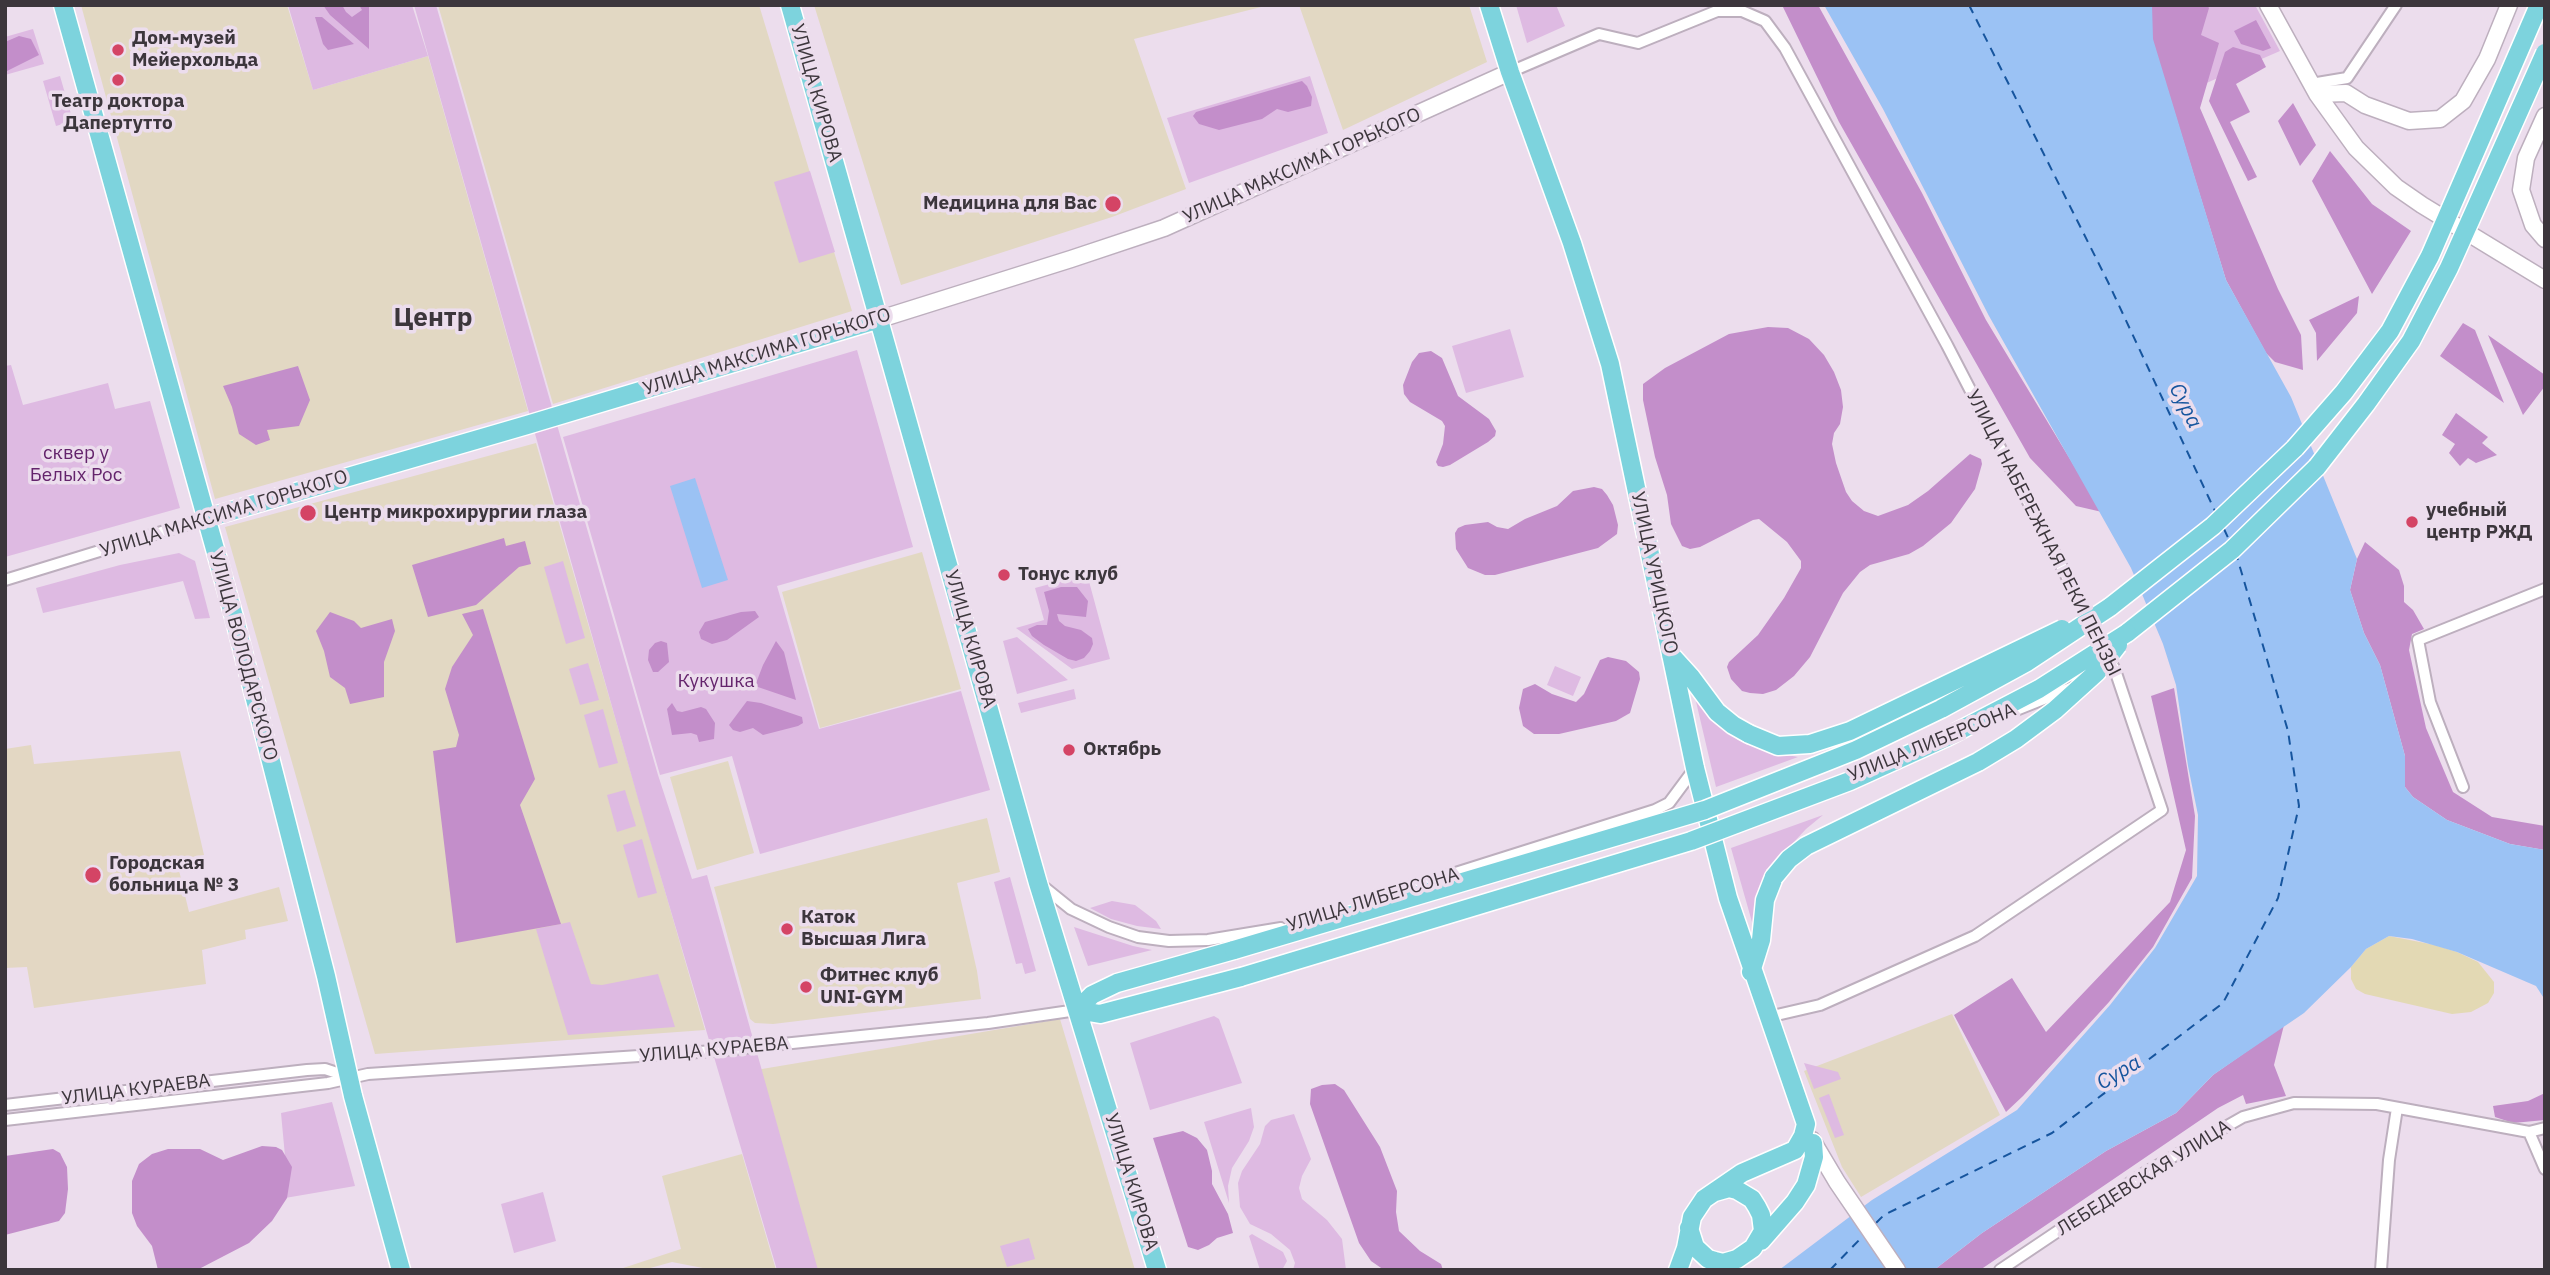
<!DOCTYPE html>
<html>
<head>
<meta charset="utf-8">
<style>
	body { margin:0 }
	#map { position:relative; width:2550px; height:1275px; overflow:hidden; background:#ecdded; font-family:"IBM Plex Sans",sans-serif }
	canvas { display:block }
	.frame { position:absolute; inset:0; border:7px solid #3c363c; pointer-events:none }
</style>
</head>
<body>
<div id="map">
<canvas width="2550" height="1275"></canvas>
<div class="frame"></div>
</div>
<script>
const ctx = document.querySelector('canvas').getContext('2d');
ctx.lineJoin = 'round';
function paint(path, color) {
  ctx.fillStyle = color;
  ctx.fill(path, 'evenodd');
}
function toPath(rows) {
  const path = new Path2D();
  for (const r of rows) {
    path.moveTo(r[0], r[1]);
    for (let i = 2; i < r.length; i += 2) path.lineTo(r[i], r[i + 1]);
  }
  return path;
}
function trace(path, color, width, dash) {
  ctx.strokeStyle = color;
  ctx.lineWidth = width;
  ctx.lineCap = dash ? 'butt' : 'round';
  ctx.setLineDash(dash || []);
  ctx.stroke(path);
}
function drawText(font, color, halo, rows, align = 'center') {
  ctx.font = font + ' "IBM Plex Sans",sans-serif';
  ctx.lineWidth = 7;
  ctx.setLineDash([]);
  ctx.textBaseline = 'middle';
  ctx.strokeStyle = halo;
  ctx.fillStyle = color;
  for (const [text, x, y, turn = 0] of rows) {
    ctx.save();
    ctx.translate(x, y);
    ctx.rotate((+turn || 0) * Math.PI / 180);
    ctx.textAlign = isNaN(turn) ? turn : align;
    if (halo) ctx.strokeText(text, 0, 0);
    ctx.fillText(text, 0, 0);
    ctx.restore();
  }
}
paint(toPath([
	[81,5,287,5,313,90,428,56,528,411,215,499],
	[438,5,759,5,852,311,553,404],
	[814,5,1269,5,1134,39,1186,189,1112,217,901,285],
	[1299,5,1469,5,1487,62,1343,130],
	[536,443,705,1030,375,1054,225,527],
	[922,552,961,689,820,728,782,592],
	[728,761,754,853,697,870,670,777],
	[987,818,1000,872,957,883,977,971,981,999,773,1024,755,1023,750,1019,714,887],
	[1952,1014,2000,1115,1861,1197,1842,1167,1804,1071],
	[1060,1019,1135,1270,816,1270,756,1070],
	[742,1154,776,1270,713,1270,672,1262,643,1270,617,1270,681,1249,662,1176]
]), '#e2d8c3');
paint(toPath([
	[31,745,34,764,180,751,204,855,177,862,189,912,279,887,288,921,245,930,246,939,202,950,206,984,34,1008,27,967,5,968,5,749]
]), '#e3d7c3');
paint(toPath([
	[288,5,412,5,428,56,313,90],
	[414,5,436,5,658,775,692,879,707,875,818,1270,777,1270,646,827],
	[1516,5,1556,5,1565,26,1527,43],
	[2157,5,2255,5,2280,51,2172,98],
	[33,29,44,64,5,75,5,37],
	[60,76,73,121,56,126,43,81],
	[1310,76,1328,133,1189,183,1167,118],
	[810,171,835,252,799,263,774,182],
	[1510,329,1524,377,1466,393,1452,346],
	[857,350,913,547,777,586,819,729,961,691,990,790,760,854,732,756,660,775,563,437],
	[11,365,23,405,108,383,115,409,150,401,180,508,5,557,5,366],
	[179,553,195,561,210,618,195,619,183,581,43,613,36,588,120,565],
	[563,561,585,638,566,644,544,567],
	[1087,574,1110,659,1072,669,1016,628,1044,620,1035,588],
	[1017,637,1068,680,1017,694,1003,641],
	[588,663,599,700,580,705,569,669],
	[1555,666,1581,677,1573,696,1547,685],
	[1074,689,1076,699,1021,713,1018,703],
	[1694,693,1726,729,1738,740,1767,751,1798,757,1716,787],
	[603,709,618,763,599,768,584,715],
	[625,790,636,826,617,832,607,795],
	[1823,815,1806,829,1781,856,1754,929,1731,848],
	[642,839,657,893,638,898,623,845],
	[1010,877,1036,971,1025,974,1022,963,1016,964,994,882],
	[1112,901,1135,905,1156,921,1161,929,1137,926,1111,919,1090,908],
	[570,922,591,984,602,985,658,974,675,1027,568,1035,536,929],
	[1074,927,1133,946,1152,950,1088,966],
	[1214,1016,1219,1019,1242,1083,1150,1110,1130,1043],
	[1804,1063,1838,1072,1841,1079,1814,1089],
	[1829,1094,1844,1135,1835,1138,1819,1098],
	[332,1102,355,1186,285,1198,285,1156,281,1113],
	[1251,1108,1254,1127,1249,1141,1232,1168,1228,1186,1229,1203,1204,1122],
	[1294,1114,1311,1159,1302,1176,1299,1188,1302,1199,1327,1220,1342,1239,1346,1270,1293,1270,1295,1263,1290,1250,1271,1234,1250,1224,1240,1207,1238,1183,1242,1171,1260,1144,1265,1126,1271,1120],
	[543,1192,556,1241,514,1253,501,1204],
	[1252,1234,1283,1252,1287,1261,1282,1270,1260,1270,1249,1236],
	[1029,1238,1035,1259,1007,1267,1000,1246]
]), '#debae2');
paint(toPath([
	[323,5,342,5,346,12,352,17,362,10,359,5,369,5,369,49,330,15],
	[1782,5,1818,5,1922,193,1986,320,2102,512,2076,506,2030,458,1839,122],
	[2152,5,2207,5,2209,8,2201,35,2219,43,2200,108,2278,289,2301,335,2303,370,2275,362,2266,353,2226,280,2152,39],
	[315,17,322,17,354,44,328,50,323,44],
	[2256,20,2271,48,2263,51,2241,44,2234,31],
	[19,36,31,39,39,55,5,72,5,42],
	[2233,47,2260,55,2266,67,2236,84,2250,112,2230,122,2257,177,2248,181,2209,101,2225,52],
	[1302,81,1307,86,1312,97,1311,106,1288,112,1277,109,1262,119,1219,130,1199,124,1193,116,1196,112],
	[2293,103,2316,145,2300,166,2278,121],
	[2330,151,2372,204,2411,231,2372,294,2312,181],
	[2359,296,2357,313,2317,361,2316,333,2309,320],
	[2463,323,2475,330,2504,403,2440,356],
	[1768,327,1788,328,1809,339,1824,355,1834,372,1841,390,1843,407,1840,424,1834,433,1832,444,1836,463,1846,492,1852,501,1864,511,1878,516,1908,505,1928,491,1970,454,1981,459,1982,464,1975,489,1951,523,1923,546,1909,554,1870,565,1860,572,1843,593,1810,657,1794,676,1776,690,1763,694,1750,693,1742,691,1731,679,1727,667,1729,662,1758,635,1784,598,1801,568,1801,561,1787,542,1759,519,1753,520,1700,547,1690,549,1682,546,1671,524,1667,495,1655,457,1643,400,1643,384,1665,368,1729,334],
	[2488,335,2545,375,2545,386,2523,415],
	[1431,351,1442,358,1458,396,1489,419,1496,431,1495,436,1488,442,1450,465,1443,467,1438,466,1436,462,1443,444,1445,426,1442,421,1410,402,1404,394,1403,385,1412,362,1419,353],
	[298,366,310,400,299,426,267,430,270,440,256,445,239,434,232,407,223,386],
	[2456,413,2488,437,2482,443,2497,455,2476,463,2468,458,2460,466,2449,453,2455,444,2442,435],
	[1594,487,1602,489,1607,495,1613,505,1618,525,1617,534,1598,548,1495,575,1485,575,1468,568,1456,549,1455,533,1458,528,1465,525,1488,522,1497,527,1508,529,1525,519,1557,506,1573,491],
	[504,538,506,546,525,541,531,564,519,567,476,605,428,617,412,565],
	[2365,542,2399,570,2404,586,2404,602,2413,610,2424,629,2412,634,2409,650,2426,728,2453,792,2492,817,2545,826,2545,850,2510,844,2447,820,2413,797,2405,787,2405,756,2380,665,2364,633,2350,590,2357,559],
	[1061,587,1077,587,1088,601,1086,617,1057,614,1059,621,1065,626,1081,630,1092,638,1093,644,1090,651,1084,658,1076,661,1068,659,1044,645,1032,636,1028,629,1037,625,1047,625,1049,611,1044,592],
	[483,609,535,779,520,805,561,924,456,943,433,751,456,747,459,735,445,689,452,667,473,635,462,614],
	[755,611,759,617,727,640,712,644,701,639,699,632,705,622,741,612],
	[330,612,354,621,361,628,392,619,395,631,384,662,384,697,350,704,345,688,330,677,324,651,316,631],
	[661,641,667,643,669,662,658,672,653,672,648,660,649,650,655,643],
	[776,641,784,652,796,700,755,686,763,665],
	[1608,657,1626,661,1639,672,1640,679,1630,713,1616,721,1559,734,1534,734,1523,726,1519,708,1523,689,1535,684,1552,694,1576,702,1584,694,1600,660],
	[2174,688,2195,816,2192,878,2153,947,2109,1002,2023,1096,2006,1112,1954,1015,2012,978,2046,1032,2170,902,2186,850,2151,696],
	[747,701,761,703,802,717,803,723,798,726,763,735,753,728,740,732,733,730,729,725],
	[672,703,677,711,682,712,701,707,706,709,715,723,714,739,699,742,697,735,691,733,672,735,667,709],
	[2284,1025,2274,1065,2286,1096,2246,1104,2243,1095,2218,1108,1980,1270,1934,1270,1982,1233,2106,1151,2176,1113,2213,1075],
	[1335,1084,1344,1090,1380,1147,1397,1191,1396,1212,1399,1231,1420,1251,1441,1264,1443,1270,1384,1270,1371,1261,1359,1243,1310,1104,1311,1089,1322,1085],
	[2545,1093,2545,1120,2513,1123,2495,1117,2493,1106,2528,1101],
	[1183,1131,1197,1138,1207,1150,1212,1171,1212,1184,1228,1214,1233,1233,1217,1238,1209,1245,1198,1250,1188,1247,1153,1138],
	[262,1146,276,1147,282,1150,292,1167,287,1198,272,1221,249,1243,197,1270,158,1270,152,1246,137,1226,132,1213,132,1181,139,1164,152,1154,168,1149,200,1149,223,1160],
	[53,1149,60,1153,67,1167,68,1189,65,1213,59,1221,5,1235,5,1156]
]), '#c38eca');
paint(toPath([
	[2389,936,2435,945,2457,952,2478,962,2494,982,2494,993,2488,1003,2471,1012,2452,1014,2365,994,2356,989,2351,979,2351,967,2366,949]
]), '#e3d9b4');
paint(toPath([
	[1824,5,2152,5,2153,39,2226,280,2291,397,2357,559,2350,590,2364,633,2380,665,2405,756,2405,787,2413,797,2447,820,2510,844,2545,850,2545,1000,2536,986,2457,952,2412,939,2389,936,2366,949,2351,967,2304,1013,2213,1075,2176,1113,2106,1151,1982,1233,1934,1270,1779,1270,1872,1200,2017,1110,2110,1005,2155,948,2197,876,2198,815,2188,766,2176,685,2163,644,2131,568,1989,316,1883,109],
	[695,478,728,580,702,588,670,486]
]), '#9bc2f4');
trace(toPath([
	[1969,5,2108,282,2215,511],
	[2224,529,2230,542],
	[1876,1223,1884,1215,2052,1133,2223,1003,2278,898,2299,806,2288,731,2237,557],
	[1830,1270,1864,1235]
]), '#16559e', 2, [9, 7]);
const street = toPath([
	[1510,72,1599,34,1638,43,1717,11,1742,11,1765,21,1785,48,1947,345,2115,670,2162,810,1975,936,1820,1005,1768,1017],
	[2311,84,2347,78,2396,5],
	[5,580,207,518],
	[2016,710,2076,686],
	[2463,787,2430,702,2418,640,2545,589],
	[1040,884,1071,909,1109,927,1138,937,1169,941,1208,940,1281,928],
	[1370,900,1655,810,1669,803,1695,768],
	[5,1105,307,1070,325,1069,349,1077],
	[5,1120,328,1083,368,1074,714,1051,988,1023,1077,1010],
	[2529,1132,2545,1169],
	[2000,1270,2146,1172,2243,1117,2294,1103,2377,1104,2529,1132,2545,1128],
	[2381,1270,2389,1160,2397,1108]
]);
const secondary = toPath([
	[2268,5,2317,94,2356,148,2396,187,2422,205,2545,280],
	[2317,94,2346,93,2365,105,2409,121,2440,119,2463,101,2487,59,2509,5],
	[2545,116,2526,158,2521,190,2533,225,2545,239],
	[880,319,1071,259,1164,228,1510,72],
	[1812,1140,1837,1182,1897,1270]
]);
const primary = toPath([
	[63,5,234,617,326,976,353,1096,401,1270],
	[790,5,1038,883,1157,1270],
	[1489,5,1510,72,1572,243,1610,364,1695,768,1728,898,1806,1124,1803,1136,1795,1150,1742,1173,1704,1199,1692,1217,1686,1248,1678,1270],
	[207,518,527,425,880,319],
	[2110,607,2213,526,2295,448],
	[2127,633,2232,550,2317,467],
	[1671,655,1691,677,1717,712,1733,725,1749,734],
	[1751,972,1761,940,1765,900,1774,877],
	[1077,1010,1092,995,1117,983,1234,950],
	[1077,1010,1100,1014,1241,977],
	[1689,1228,1695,1247,1708,1259,1715,1261,1723,1263,1737,1259,1753,1248,1763,1231,1761,1215,1757,1207,1752,1199,1737,1190,1729,1188,1715,1192],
	[1761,1241,1795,1202,1806,1185,1814,1157,1813,1143]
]);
trace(street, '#bdafbe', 14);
trace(secondary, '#bdafbe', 19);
trace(primary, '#fff', 21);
trace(street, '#fff', 10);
trace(secondary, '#fff', 16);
trace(primary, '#7dd3dd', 18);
const primaryBridge = toPath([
	[2295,448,2344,392,2390,331,2430,256,2539,5],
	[2317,467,2366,404,2411,341,2449,268,2545,53],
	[1749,734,1778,746,1810,744,1850,731,2062,629],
	[1774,877,1789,859,1806,846,1978,762,2016,739,2055,710,2097,672,2118,645],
	[1234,950,1705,810,1856,750,1941,709,2027,662,2110,607],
	[1241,977,1691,841,1850,781,1947,737,2039,689,2127,633]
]);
trace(primaryBridge, '#fff', 21, []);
trace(primaryBridge, '#7dd3dd', 18);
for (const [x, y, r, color] of [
	[118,50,7,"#d44465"],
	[118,80,7,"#d44465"],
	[1113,204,9,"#d44465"],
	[308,513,9,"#d44465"],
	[2412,522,7,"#d44465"],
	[1004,575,7,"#d44465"],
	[1069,750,7,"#d44465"],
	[93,875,9,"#d44465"],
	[787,929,7,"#d44465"],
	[806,987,7,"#d44465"]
]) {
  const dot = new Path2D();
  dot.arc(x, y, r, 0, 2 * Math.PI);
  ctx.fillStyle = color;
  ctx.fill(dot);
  trace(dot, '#ecdded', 2.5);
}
drawText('bold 19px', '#3c363c', '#ecdded', [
	["Дом-музей",132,39],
	["Мейерхольда",132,61],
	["Театр доктора",118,102,"center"],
	["Дапертутто",118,124,"center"],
	["Медицина для Вас",1097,204,"right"],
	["учебный",2426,511],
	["центр РЖД",2426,533],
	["Центр микрохирургии глаза",324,513],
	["Тонус клуб",1018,575],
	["Октябрь",1083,750],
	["Городская",109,864],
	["больница № 3",109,886],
	["Каток",801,918],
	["Высшая Лига",801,940],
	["Фитнес клуб",820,976],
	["UNI-GYM",820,998]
], 'left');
drawText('19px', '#3c363c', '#ecdded', [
	["УЛИЦА КИРОВА",816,93,74],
	["УЛИЦА МАКСИМА ГОРЬКОГО",1302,166,-24],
	["УЛИЦА МАКСИМА ГОРЬКОГО",767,352,-17],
	["УЛИЦА МАКСИМА ГОРЬКОГО",224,514,-17],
	["УЛИЦА НАБЕРЕЖНАЯ РЕКИ ПЕНЗЫ",2043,533,63],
	["УЛИЦА УРИЦКОГО",1654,573,78],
	["УЛИЦА КИРОВА",970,639,74],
	["УЛИЦА ВОЛОДАРСКОГО",243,656,75],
	["УЛИЦА ЛИБЕРСОНА",1932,743,-22],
	["УЛИЦА ЛИБЕРСОНА",1373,900,-17],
	["УЛИЦА КУРАЕВА",714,1050,-5],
	["УЛИЦА КУРАЕВА",136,1090,-7],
	["ЛЕБЕДЕВСКАЯ УЛИЦА",2144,1178,-32],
	["УЛИЦА КИРОВА",1131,1182,73]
]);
drawText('19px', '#64246c', '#ecdded', [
	["сквер у",76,454],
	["Белых Рос",76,476],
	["Кукушка",716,682]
]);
drawText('italic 21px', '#16559e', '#ecdded', [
	["Сура",2185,406,63],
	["Сура",2119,1073,-31]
]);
drawText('bold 26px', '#3c363c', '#ecdded', [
	["Центр",433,318]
]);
</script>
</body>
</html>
